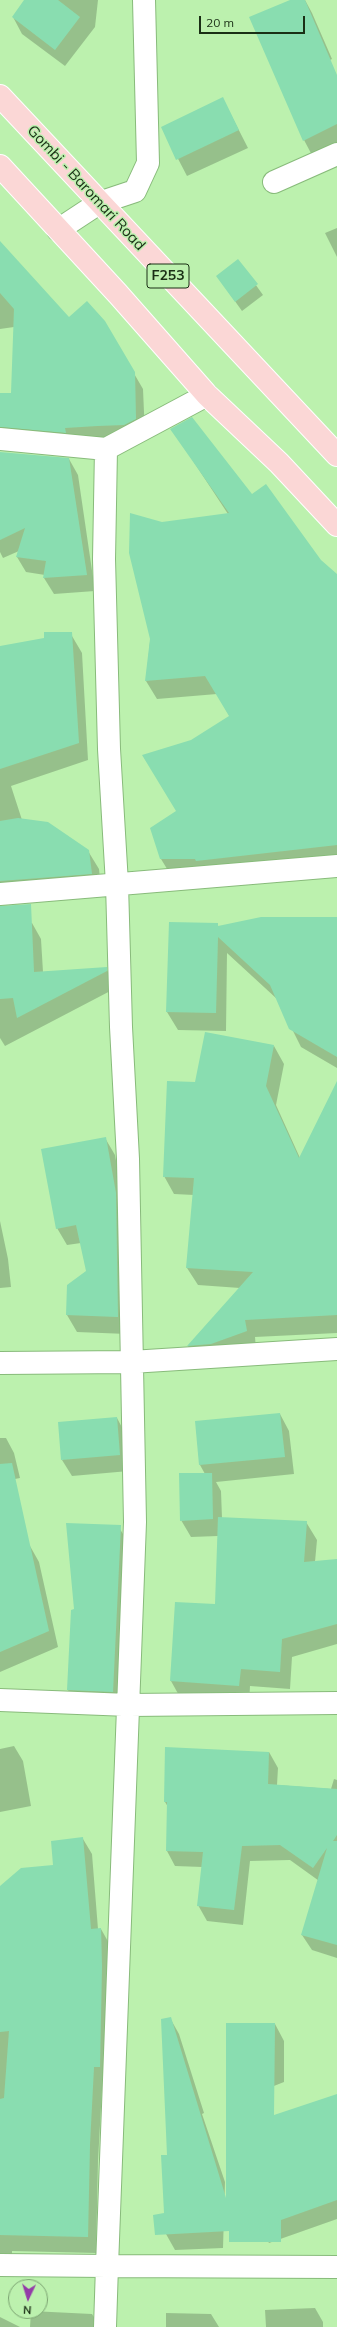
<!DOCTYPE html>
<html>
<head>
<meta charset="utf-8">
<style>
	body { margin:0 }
	#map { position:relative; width:337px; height:2327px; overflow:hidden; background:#bcf1ae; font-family:Mulish,sans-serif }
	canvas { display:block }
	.north { position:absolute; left:8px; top:2279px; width:40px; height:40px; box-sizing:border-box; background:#bcf1ae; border:1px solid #7ba371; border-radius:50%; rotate:184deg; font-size:11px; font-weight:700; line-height:16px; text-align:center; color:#1a2f15 }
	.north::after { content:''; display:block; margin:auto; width:14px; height:18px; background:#933ca8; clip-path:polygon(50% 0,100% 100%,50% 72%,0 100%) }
	.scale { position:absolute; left:199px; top:16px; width:106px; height:18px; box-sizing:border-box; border:2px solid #1a2f15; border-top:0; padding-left:5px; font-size:12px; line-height:14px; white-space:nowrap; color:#1a2f15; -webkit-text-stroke:3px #bcf1ae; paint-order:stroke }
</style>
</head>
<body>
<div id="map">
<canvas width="337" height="2327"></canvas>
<div class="north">N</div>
<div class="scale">20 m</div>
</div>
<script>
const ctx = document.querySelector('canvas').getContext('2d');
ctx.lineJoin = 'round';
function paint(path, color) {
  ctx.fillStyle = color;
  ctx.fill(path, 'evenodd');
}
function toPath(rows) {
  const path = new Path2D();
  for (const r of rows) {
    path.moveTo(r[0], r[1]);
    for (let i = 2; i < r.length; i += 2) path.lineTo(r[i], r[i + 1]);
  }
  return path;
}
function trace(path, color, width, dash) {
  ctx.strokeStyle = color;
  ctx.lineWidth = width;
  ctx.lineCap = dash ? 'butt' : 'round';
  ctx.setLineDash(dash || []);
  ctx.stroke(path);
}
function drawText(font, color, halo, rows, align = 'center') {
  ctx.font = font + ' Mulish,sans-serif';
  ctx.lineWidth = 3;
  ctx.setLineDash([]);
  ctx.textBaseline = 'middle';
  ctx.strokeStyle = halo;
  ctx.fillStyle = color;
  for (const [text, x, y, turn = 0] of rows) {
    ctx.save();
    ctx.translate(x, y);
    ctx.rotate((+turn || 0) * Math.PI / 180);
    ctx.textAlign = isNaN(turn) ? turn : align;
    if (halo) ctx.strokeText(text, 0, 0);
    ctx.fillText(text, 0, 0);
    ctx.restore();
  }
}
paint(toPath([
	[25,0,98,0,95,27,65,66,22,34,13,17],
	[293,0,305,0,312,13,332,59,324,63,337,80,337,146,313,157,304,140],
	[223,99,248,148,187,176,162,128],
	[337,228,337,257,325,233],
	[0,242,69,318,104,322,143,389,145,435,0,447,0,405,12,406,14,327,0,329],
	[238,260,263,295,242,311,217,276],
	[172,429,252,495,337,576,337,864,172,877,161,859,177,811,191,741,230,717,217,694,157,699,146,681,162,523,228,514],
	[0,453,69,459,78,475,95,591,54,594,44,578,45,575,26,572,17,557,19,551,3,558,0,552],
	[72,636,82,653,88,760,11,786,22,820,88,851,99,869,101,888,0,903,0,664],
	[337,918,337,1068,301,1047,277,999,227,953,226,1031,178,1030,167,1012,170,923,217,924,219,927],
	[32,923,41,939,43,972,106,968,116,988,5,1046,0,1038,0,930],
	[274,1046,284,1064,276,1105,300,1158,337,1083,337,1333,255,1337,256,1349,198,1363,188,1346,240,1288,198,1285,187,1268,194,1195,174,1194,164,1176,196,1083],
	[105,1138,115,1155,125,1211,127,1334,77,1332,67,1315,68,1286,87,1272,81,1243,67,1245,57,1228],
	[0,1221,8,1259,11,1287,0,1288],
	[280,1414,289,1431,294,1474,216,1482,221,1491,222,1518,306,1522,317,1540,315,1562,337,1560,337,1644,292,1657,290,1689,250,1686,249,1704,181,1699,171,1681,176,1603,216,1606,218,1536,191,1537,181,1520,205,1474,200,1465,196,1422],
	[117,1418,126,1435,129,1471,72,1476,62,1460],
	[0,1438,6,1438,14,1453,20,1478,0,1482],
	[120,1529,130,1546,122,1708,78,1707,68,1690],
	[30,1546,39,1562,58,1647,0,1672,0,1551],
	[14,1746,23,1761,31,1806,0,1812,0,1749],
	[269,1752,278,1768,277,1785,331,1789,334,1779,337,1780,337,1862,322,1883,290,1860,250,1861,243,1925,207,1921,198,1905,202,1867,175,1866,167,1851,168,1807,165,1802],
	[83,1839,92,1854,98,1929,101,1929,110,1945,98,2161,96,2253,12,2251,12,2261,0,2261,0,1887,54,1866],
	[337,1894,337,1958,312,1950,302,1935],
	[170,2018,179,2034,204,2113,202,2114,225,2182,223,2248,175,2250,166,2234],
	[275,2024,284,2041,284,2082,236,2101],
	[337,2095,337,2219,269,2243,260,2228],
	[315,2308,323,2322,323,2327,266,2327,265,2310],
	[31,2311,92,2314,100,2327,30,2327],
	[166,2313,211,2314,219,2327,166,2327],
	[0,2317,20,2327,0,2327]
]), '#0003');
paint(toPath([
	[24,0,58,0,80,17,55,50,12,17],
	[290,0,305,0,337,75,337,124,303,141,249,17],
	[223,97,239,130,176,160,161,127],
	[0,241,69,317,87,301,105,321,135,372,136,419,124,425,97,426,97,424,97,426,65,428,66,433,0,427,0,393,11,393,14,309,0,293],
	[238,259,258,284,235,302,216,276],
	[192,417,252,494,266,484,321,560,337,574,337,845,196,861,195,859,160,859,150,828,176,811,142,755,191,740,229,716,205,676,145,681,150,639,129,553,130,513,162,522,229,513,170,429],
	[0,452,69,458,87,575,43,578,46,561,16,557,25,528,0,540],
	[44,632,72,632,79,743,0,769,0,646,44,638],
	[18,818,48,822,89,850,92,874,0,881,0,821],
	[31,904,34,972,107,967,107,971,17,1018,13,998,0,999,0,906],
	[261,917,337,917,337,1057,289,1029,270,985,218,937,216,1013,166,1012,169,922,218,923,218,926],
	[205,1032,274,1045,266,1086,299,1158,337,1081,337,1315,245,1320,247,1331,211,1344,187,1346,253,1272,186,1268,194,1178,163,1177,167,1081,195,1082],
	[106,1137,116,1193,118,1317,66,1315,67,1285,86,1271,76,1225,56,1229,41,1149],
	[280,1413,285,1457,199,1465,195,1421],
	[117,1417,120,1455,61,1460,58,1422],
	[12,1463,49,1631,0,1652,0,1464],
	[179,1473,212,1473,213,1519,180,1521],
	[218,1517,307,1521,304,1562,337,1559,337,1624,282,1639,280,1672,241,1669,239,1686,170,1681,175,1602,215,1604],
	[66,1523,121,1525,113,1692,67,1690,71,1610,74,1609],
	[165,1747,269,1752,268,1784,337,1789,337,1835,333,1841,337,1841,337,1945,301,1935,327,1848,313,1868,280,1845,242,1846,234,1910,197,1906,203,1852,166,1851,167,1802,164,1802],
	[83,1837,91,1929,101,1928,102,1966,100,2067,94,2067,90,2144,88,2237,0,2235,0,2099,4,2098,9,2031,0,2032,0,1886,21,1868,53,1865,51,1841],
	[171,2017,226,2198,226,2023,275,2023,274,2115,337,2094,337,2200,281,2220,281,2242,229,2242,229,2231,155,2235,153,2215,164,2213,161,2155,167,2155,161,2019]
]), '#89ddb0');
const minor = toPath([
	[274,182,337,154],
	[58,230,99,203,135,191,148,163,144,0],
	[0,439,106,449,207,395],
	[0,894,337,866],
	[0,1363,131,1362,337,1349],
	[0,1700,129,1705,337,1703],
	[0,2265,107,2266,135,1522,128,1159,121,1027,117,884,109,749,104,559,106,449],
	[105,2327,107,2266,337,2267]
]);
const major = toPath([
	[0,96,337,455],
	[0,166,118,294,207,395,279,463,337,525]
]);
trace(minor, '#88bb7b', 24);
trace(major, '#fff', 24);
trace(minor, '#fff', 22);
trace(major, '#fbd7d6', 22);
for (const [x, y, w] of [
	[168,276,42]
]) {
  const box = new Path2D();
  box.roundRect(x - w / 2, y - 12, w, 24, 3);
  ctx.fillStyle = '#bcf1ae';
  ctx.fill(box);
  trace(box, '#1a2f15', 1);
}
drawText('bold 14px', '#1a2f15', null, [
	["F253",168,276]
]);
drawText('15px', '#1a2f15', '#bcf1ae', [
	["Gombi - Baromari Road",86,188,47]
]);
</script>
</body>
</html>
